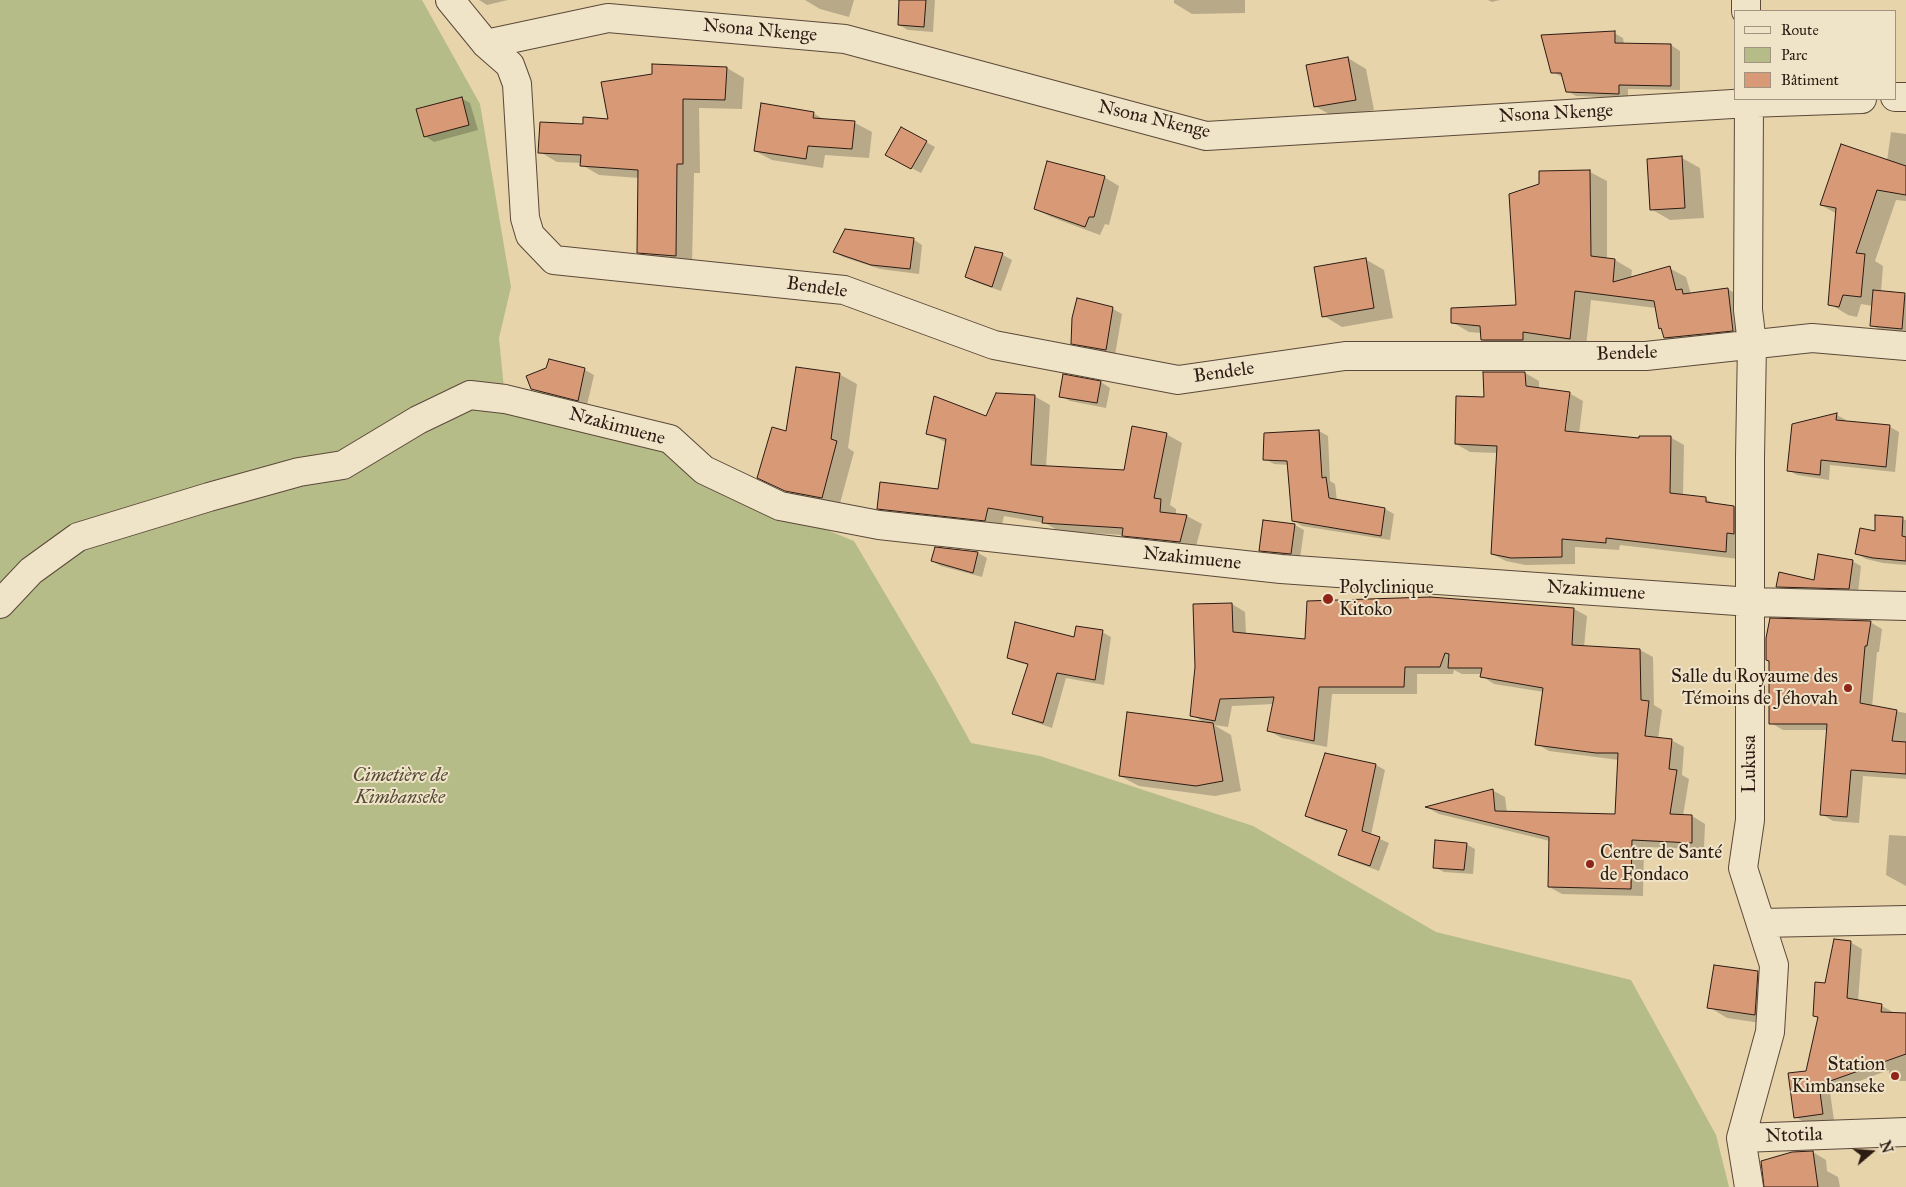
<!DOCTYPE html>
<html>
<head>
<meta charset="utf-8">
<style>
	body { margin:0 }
	#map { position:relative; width:1906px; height:1187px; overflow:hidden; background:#e7d4ab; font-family:"IM FELL Great Primer",serif }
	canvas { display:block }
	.legend { position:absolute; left:1734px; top:10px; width:162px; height:90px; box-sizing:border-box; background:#efe3c8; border:1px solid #a19380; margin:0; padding:6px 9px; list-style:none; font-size:15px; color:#2c1b13 }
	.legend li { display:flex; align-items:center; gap:10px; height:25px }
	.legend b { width:25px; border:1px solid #a19380 }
	.north { position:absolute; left:1846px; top:1127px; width:50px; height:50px; -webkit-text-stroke:4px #efe3c8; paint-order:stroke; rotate:72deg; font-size:14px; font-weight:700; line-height:20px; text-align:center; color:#2c1b13 }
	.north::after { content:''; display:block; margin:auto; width:18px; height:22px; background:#2c1b13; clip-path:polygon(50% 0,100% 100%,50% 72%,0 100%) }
</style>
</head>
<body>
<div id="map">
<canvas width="1906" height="1187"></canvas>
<ul class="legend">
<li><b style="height:6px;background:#efe3c8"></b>Route</li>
<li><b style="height:14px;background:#b6bc88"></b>Parc</li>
<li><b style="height:14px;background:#d89a76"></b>Bâtiment</li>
</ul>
<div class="north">N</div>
</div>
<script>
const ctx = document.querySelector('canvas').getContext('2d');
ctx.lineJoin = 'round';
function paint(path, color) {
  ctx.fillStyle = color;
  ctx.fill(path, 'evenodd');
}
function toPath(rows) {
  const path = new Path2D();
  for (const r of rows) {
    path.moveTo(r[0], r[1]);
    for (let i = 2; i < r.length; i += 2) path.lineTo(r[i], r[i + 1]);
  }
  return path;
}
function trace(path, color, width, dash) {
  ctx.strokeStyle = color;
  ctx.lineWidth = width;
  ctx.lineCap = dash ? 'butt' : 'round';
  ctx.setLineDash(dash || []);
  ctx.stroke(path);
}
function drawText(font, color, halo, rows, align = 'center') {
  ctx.font = font + ' "IM FELL Great Primer",serif';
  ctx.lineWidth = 4;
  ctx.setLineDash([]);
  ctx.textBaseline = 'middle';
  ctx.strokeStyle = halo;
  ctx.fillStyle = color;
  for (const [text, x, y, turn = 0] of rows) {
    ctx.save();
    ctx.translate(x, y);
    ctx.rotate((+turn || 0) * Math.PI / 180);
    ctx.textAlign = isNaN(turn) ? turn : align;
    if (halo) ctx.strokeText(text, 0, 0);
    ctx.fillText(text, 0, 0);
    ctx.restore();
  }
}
paint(toPath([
	[0,0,422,0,480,104,511,287,499,338,505,399,608,418,753,500,854,541,935,678,971,743,1040,756,1253,826,1436,932,1631,980,1716,1135,1729,1187,0,1187]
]), '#b6bc88');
paint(toPath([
	[479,0,508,0,487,5],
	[805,0,857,0,854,0,849,17,820,9],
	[900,0,935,0,933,32,908,30,899,25],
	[1174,0,1245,0,1245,13,1192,14,1174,3],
	[1488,0,1500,0,1492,2],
	[1614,33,1623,38,1624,44,1671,45,1680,51,1680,90,1628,89,1628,98,1576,96,1567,91,1564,78,1553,72],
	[1348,58,1366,69,1374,110,1334,117,1315,106],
	[727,68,744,78,742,109,699,108,700,173,694,173,692,265,656,262,638,252,639,178,599,175,582,165,582,163,557,162,540,152,584,125,610,120],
	[461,98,470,103,478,130,434,142,425,136],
	[813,113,825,120,855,123,872,132,869,158,825,155,823,168,772,160,755,151],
	[901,128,935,147,921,173,896,160],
	[1891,132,1906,134,1906,201,1896,200,1875,261,1883,266,1881,292,1906,295,1906,333,1881,331,1872,325,1873,306,1861,304,1857,317,1848,315,1830,304,1837,214,1821,205,1887,161],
	[1682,158,1700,168,1704,218,1670,220,1651,209],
	[1590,172,1607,181,1607,259,1615,260,1632,270,1631,278,1669,268,1686,277,1691,294,1728,289,1744,299,1749,340,1682,347,1665,338,1663,330,1660,328,1656,308,1591,300,1586,347,1539,341,1540,349,1499,349,1482,340,1481,333,1469,332,1452,322,1517,306],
	[1104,177,1119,186,1109,225,1105,224,1100,235,1051,217,1036,209],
	[913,239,922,245,919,274,880,269,843,257,835,252],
	[976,248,1003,255,1012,260,1001,291,975,282,966,277],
	[1365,259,1384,270,1393,318,1342,327,1324,316],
	[1077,300,1113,309,1122,314,1115,355,1081,348,1072,343],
	[585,370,594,375,587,405,542,394,532,388],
	[1525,373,1539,381,1539,389,1569,393,1583,401,1579,434,1640,439,1670,437,1684,445,1683,496,1706,499,1717,505,1734,507,1748,515,1739,559,1620,545,1619,550,1575,547,1575,564,1525,565,1506,561,1492,554,1498,453,1470,452,1456,444,1486,398],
	[1568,397,1570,397,1565,437,1563,437],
	[839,374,857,384,848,448,854,452,839,507,804,500,759,477,787,433],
	[1101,382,1110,388,1106,408,1070,401,1061,396],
	[1034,396,1050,405,1046,467,1125,471,1166,434,1182,443,1170,505,1176,509,1176,515,1187,516,1202,524,1195,550,1139,544,1123,535,1059,531,1045,523,1004,516,1001,529,893,517,878,508,939,490,947,443,927,433,987,417],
	[1837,415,1846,420,1846,422,1890,427,1899,432,1895,472,1830,465,1829,480,1797,475,1788,470,1793,425],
	[1319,431,1328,436,1330,481,1335,484,1337,501,1385,509,1394,514,1390,540,1302,526,1293,520,1289,465,1274,464,1265,459],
	[1877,516,1906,520,1906,565,1883,563,1866,559,1857,554,1876,533],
	[1295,525,1304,530,1300,558,1270,555,1261,550],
	[936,548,978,553,987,558,982,577,941,566,932,561],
	[1852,561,1861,566,1858,593,1786,592,1777,586,1815,582],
	[1430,599,1574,609,1587,616,1584,647,1640,650,1653,657,1654,705,1662,710,1658,739,1671,740,1684,747,1682,775,1689,779,1683,816,1692,816,1705,824,1704,849,1644,847,1643,896,1562,894,1549,887,1550,841,1439,814,1428,808,1492,790,1505,797,1507,813,1616,815,1619,760,1549,751,1537,744,1544,692,1494,684,1482,676,1482,674,1462,674,1454,670,1453,674,1417,674,1417,694,1332,694,1327,747,1282,738,1269,731,1274,704,1232,706,1228,727,1214,725,1231,735,1241,791,1215,796,1139,786,1120,776,1205,723,1192,715,1196,667,1194,605,1232,604,1245,612,1246,635,1307,640],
	[1870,622,1882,629,1879,652,1877,652,1872,707,1906,713,1906,779,1863,776,1859,823,1833,821,1821,814,1828,730,1783,730,1771,723],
	[1102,632,1111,637,1104,685,1066,678,1052,728,1023,718,1014,713,1028,665,1017,662,1008,657],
	[1376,765,1385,770,1371,835,1389,843,1379,871,1349,860,1340,855,1348,831,1315,821,1306,815],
	[1889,835,1906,836,1906,886,1886,875],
	[1466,844,1475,849,1473,874,1444,872,1434,867],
	[1850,942,1862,949,1858,1001,1882,1006,1893,1012,1892,1014,1906,1014,1906,1081,1900,1081,1889,1075,1889,1070,1830,1092,1834,1120,1806,1123,1795,1117,1807,1072,1818,1018,1814,1016,1826,984],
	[1758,973,1776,984,1774,1025,1727,1018,1709,1007],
	[1813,1152,1826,1160,1827,1171,1838,1177,1840,1187,1765,1187]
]), '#0003');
const building = toPath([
	[899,0,926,0,924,27,898,25,899,0],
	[1615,31,1615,43,1671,44,1671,86,1619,85,1619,94,1566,92,1561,73,1551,73,1541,35,1615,31],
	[1348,57,1356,100,1314,107,1306,65,1348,57],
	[652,64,727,67,725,100,683,99,683,164,677,164,676,256,637,253,638,170,580,166,581,155,538,153,540,122,583,124,583,117,608,119,601,82,652,74,652,64],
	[462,97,469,125,424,137,416,109,462,97],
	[761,103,814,112,813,118,855,121,852,149,808,146,806,159,754,151,761,103],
	[901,127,927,141,911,169,885,155,901,127],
	[1841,144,1906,166,1906,195,1877,190,1856,253,1865,254,1861,297,1843,295,1839,307,1828,305,1836,208,1820,205,1841,144],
	[1682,156,1685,208,1650,210,1647,159,1682,156],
	[1047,161,1105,176,1094,217,1089,217,1085,227,1034,209,1047,161],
	[1590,170,1591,256,1615,259,1613,282,1670,266,1676,290,1682,289,1683,294,1728,288,1733,331,1664,338,1661,328,1659,329,1654,301,1575,291,1570,339,1523,332,1523,340,1481,340,1480,326,1451,323,1451,308,1516,305,1509,194,1539,184,1539,171,1590,170],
	[845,229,914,238,910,269,871,265,833,252,845,229],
	[975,247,1003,253,992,287,965,277,975,247],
	[1366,258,1374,308,1322,317,1314,267,1366,258],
	[1873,290,1905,293,1902,329,1870,326,1873,290],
	[1077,298,1113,307,1106,350,1071,344,1072,318,1077,298],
	[549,359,585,368,578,401,531,389,526,376,546,368,549,359],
	[796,367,840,373,831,439,837,441,822,498,785,491,757,478,772,427,786,431,796,367],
	[1483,372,1525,372,1526,386,1570,392,1565,431,1639,438,1639,436,1671,436,1670,493,1706,497,1706,502,1734,506,1734,534,1727,533,1726,552,1606,538,1606,543,1562,539,1562,557,1511,558,1491,554,1497,446,1455,444,1456,396,1484,397,1483,372],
	[1063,374,1101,381,1097,403,1059,397,1063,374],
	[996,393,1035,395,1031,465,1124,470,1132,426,1167,433,1154,498,1161,499,1160,512,1187,515,1180,542,1122,536,1123,528,1042,523,1043,517,988,508,985,521,877,509,880,482,938,489,946,439,926,434,934,396,986,416,996,393],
	[1837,413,1836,420,1890,425,1886,467,1821,460,1820,475,1787,471,1792,424,1837,413],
	[1319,430,1322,478,1326,477,1329,498,1385,508,1381,536,1292,521,1287,461,1263,460,1264,433,1319,430],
	[1875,515,1903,517,1902,536,1906,537,1906,561,1873,558,1855,554,1860,528,1875,531,1875,515],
	[1263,520,1295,524,1291,554,1259,551,1263,520],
	[935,547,978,552,973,573,931,561,935,547],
	[1818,554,1853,560,1849,589,1776,587,1779,572,1814,580,1818,554],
	[1430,597,1574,608,1572,645,1640,649,1641,700,1649,701,1645,736,1672,739,1669,769,1677,770,1670,814,1692,815,1692,843,1632,840,1631,889,1548,887,1549,837,1425,807,1493,789,1495,811,1615,814,1618,753,1596,753,1535,745,1543,688,1480,677,1482,668,1448,668,1449,654,1445,653,1440,667,1405,667,1404,687,1319,687,1314,741,1267,731,1274,697,1220,699,1215,721,1190,716,1195,667,1193,604,1232,603,1233,632,1305,639,1307,601,1430,597],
	[1770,618,1871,621,1867,646,1865,646,1860,703,1897,710,1892,741,1906,742,1906,774,1851,770,1847,817,1820,815,1827,724,1769,724,1769,661,1766,660,1766,638,1770,618],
	[1015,622,1074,637,1076,626,1103,630,1095,680,1057,673,1043,723,1012,714,1028,664,1007,658,1015,622],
	[1127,712,1213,723,1223,781,1196,786,1119,776,1127,712],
	[1325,753,1376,764,1362,831,1380,837,1370,866,1338,855,1347,830,1305,816,1325,753],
	[1435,840,1467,843,1464,870,1433,868,1435,840],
	[1834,939,1851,941,1847,998,1882,1004,1881,1012,1906,1013,1906,1054,1819,1085,1823,1114,1794,1118,1788,1073,1806,1071,1818,1017,1813,1016,1815,982,1825,983,1834,939],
	[1714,965,1758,971,1755,1015,1707,1008,1714,965],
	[1813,1151,1818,1187,1764,1187,1761,1161,1792,1152,1813,1151]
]);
paint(building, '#d89a76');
trace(building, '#2c1b13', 1);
const street = toPath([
	[450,0,486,44,510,65,517,84,525,218,530,235,554,260,844,290,994,345,1178,380,1345,356,1646,356,1812,338,1906,346],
	[1746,0,1746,11],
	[486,44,608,18,845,39,1206,136,1749,103,1862,99],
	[1895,97,1906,97],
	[1749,99,1748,310,1752,344,1750,457,1750,820,1743,868,1774,965,1770,1032,1741,1138,1749,1187],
	[0,604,31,571,78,537,209,497,299,472,343,465,418,420,470,395,505,399,670,439,704,470,780,506,879,525,1281,569,1751,602,1906,606],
	[1761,923,1906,920],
	[1741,1138,1906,1132]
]);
trace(street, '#5b4939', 30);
trace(street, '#efe3c8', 28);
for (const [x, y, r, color] of [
	[1328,599,6,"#8f2418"],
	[1848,688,5,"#8f2418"],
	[1590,864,5,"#8f2418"],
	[1895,1076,5,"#8f2418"]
]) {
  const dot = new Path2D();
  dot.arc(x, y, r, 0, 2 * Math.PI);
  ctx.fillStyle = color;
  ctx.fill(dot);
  trace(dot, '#efe3c8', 2);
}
drawText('19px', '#2c1b13', '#efe3c8', [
	["Nsona Nkenge",760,31,5],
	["Nsona Nkenge",1556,114,-3],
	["Nsona Nkenge",1154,120,13],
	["Bendele",817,288,8],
	["Bendele",1627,354,-2],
	["Bendele",1224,373,-8],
	["Nzakimuene",617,427,15],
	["Nzakimuene",1192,559,6],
	["Nzakimuene",1596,591,4],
	["Lukusa",1750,764,-90],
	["Ntotila",1794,1136,-2]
]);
drawText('19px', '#2c1b13', '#efe3c8', [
	["Polyclinique",1339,588],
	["Kitoko",1339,610],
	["Salle du Royaume des",1838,677,"right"],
	["Témoins de Jéhovah",1838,699,"right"],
	["Centre de Santé",1600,853],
	["de Fondaco",1600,875],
	["Station",1885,1065,"right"],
	["Kimbanseke",1885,1087,"right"]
], 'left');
drawText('italic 19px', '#554b36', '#efe3c8', [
	["Cimetière de",400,776],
	["Kimbanseke",400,798]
]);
</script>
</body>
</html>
